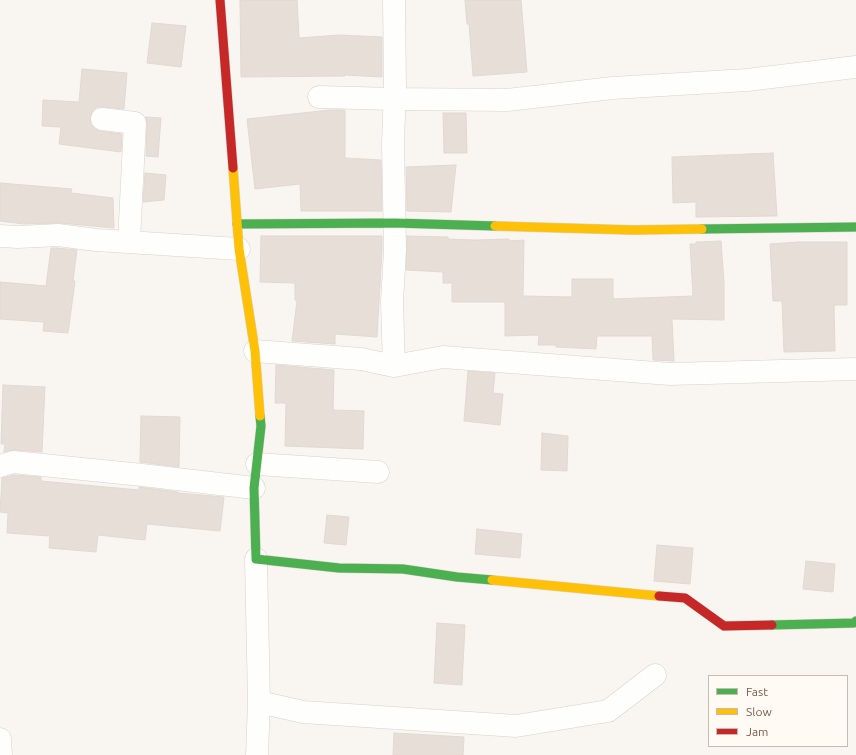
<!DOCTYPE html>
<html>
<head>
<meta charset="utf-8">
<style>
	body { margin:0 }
	#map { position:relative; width:856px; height:755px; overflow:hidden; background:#f9f5f0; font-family:Ubuntu,sans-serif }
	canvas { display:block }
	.legend { position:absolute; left:708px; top:675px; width:140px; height:72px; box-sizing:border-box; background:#fffaf3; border:1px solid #cabbb1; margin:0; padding:5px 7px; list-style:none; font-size:12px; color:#7a5c4d }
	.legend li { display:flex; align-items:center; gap:8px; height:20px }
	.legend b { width:20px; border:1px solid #cabbb1 }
</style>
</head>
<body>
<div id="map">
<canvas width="856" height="755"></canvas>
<ul class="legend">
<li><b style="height:5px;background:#4caf50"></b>Fast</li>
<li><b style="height:5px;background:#ffc107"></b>Slow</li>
<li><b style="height:5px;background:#c62828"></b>Jam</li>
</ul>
</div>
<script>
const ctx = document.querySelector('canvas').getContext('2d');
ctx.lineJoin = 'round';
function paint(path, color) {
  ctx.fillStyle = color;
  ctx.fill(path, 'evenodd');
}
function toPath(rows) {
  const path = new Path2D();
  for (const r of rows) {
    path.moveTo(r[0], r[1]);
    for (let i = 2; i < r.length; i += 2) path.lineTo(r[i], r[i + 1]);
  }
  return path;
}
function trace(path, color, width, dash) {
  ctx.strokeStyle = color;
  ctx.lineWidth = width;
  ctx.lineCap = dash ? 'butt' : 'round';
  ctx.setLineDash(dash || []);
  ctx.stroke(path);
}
const building = toPath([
	[240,0,297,0,299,38,340,35,382,37,382,77,345,75,345,76,241,77,240,0],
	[465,0,521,0,527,72,473,76,469,24,467,24,465,0],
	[152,23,186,26,181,67,147,63,152,23],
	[82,69,127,73,124,109,104,107,97,107,92,112,90,118,91,124,95,129,100,131,122,134,121,152,59,144,61,127,42,126,43,100,79,102,82,69],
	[330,110,345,110,345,158,381,160,382,211,301,211,300,184,255,189,247,119,330,110],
	[443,113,466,113,467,153,444,153,443,113],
	[146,117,161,118,158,157,146,156,147,124,146,117],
	[773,153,777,216,696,217,696,202,673,203,672,157,773,153],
	[456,165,451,212,407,211,406,167,456,165],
	[145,173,166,175,164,200,143,202,145,173],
	[0,183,72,189,71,193,113,198,114,228,60,223,24,224,0,221,0,183],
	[261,236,382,236,382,250,377,337,335,334,335,344,292,341,297,301,295,300,295,283,260,282,261,236],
	[407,236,448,237,448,239,475,240,509,239,509,241,524,240,523,296,572,297,572,279,613,279,613,299,693,296,690,244,696,244,696,242,721,241,724,283,724,320,672,319,674,361,653,360,652,336,597,336,596,349,556,347,556,345,538,345,539,335,505,336,505,302,452,302,452,283,443,283,443,272,406,270,407,236],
	[799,242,847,242,847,305,834,305,835,351,784,352,782,301,773,301,770,244,799,242],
	[51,248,57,248,77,250,73,281,75,281,68,333,43,331,44,322,0,319,0,282,46,286,51,248],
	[276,365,334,370,333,410,364,411,363,449,285,446,286,403,275,403,276,365],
	[468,371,495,373,493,393,503,394,500,425,464,421,468,371],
	[3,385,45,387,42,452,14,450,4,452,5,444,1,444,3,385],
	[141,416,180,417,179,467,140,462,141,416],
	[542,433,568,436,567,471,541,470,542,433],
	[14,475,41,477,41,481,139,490,139,487,178,492,178,493,224,497,220,531,147,524,145,540,98,535,96,552,49,548,50,536,7,533,8,513,0,512,2,478,14,475],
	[327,515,349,517,346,545,324,543,327,515],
	[477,529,522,534,520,558,475,554,477,529],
	[657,545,693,548,690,584,654,581,657,545],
	[806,561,835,564,833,592,803,589,806,561],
	[437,623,465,625,462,685,434,683,437,623],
	[394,733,464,737,463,755,393,755,394,733]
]);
paint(building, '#e6ded7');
trace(building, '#e2d8d2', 1);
const street = toPath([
	[394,0,395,86,393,145,395,250,392,302,394,366],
	[319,97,394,99,507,100,613,88,747,80,856,67],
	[102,119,135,123,129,241],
	[0,236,18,237,58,235,96,240,239,249],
	[255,351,361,359,394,366,443,357,670,374,856,369],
	[257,464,378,472],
	[0,466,13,462,142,475,254,488],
	[256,559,259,702,257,755],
	[259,702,303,712,516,726,608,711,655,675],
	[0,739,1,755]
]);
const fast = toPath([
	[237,224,395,223,495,226],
	[702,229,856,227],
	[260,416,261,426,254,488,256,559,339,568,403,569,457,577,492,580],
	[772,625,854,623,856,621]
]);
const slow = toPath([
	[233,168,239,249,255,351,260,416],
	[495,226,633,230,702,229],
	[492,580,659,596]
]);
const jam = toPath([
	[220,0,233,168],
	[659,596,685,598,724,626,772,625]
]);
trace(street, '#d7d1cb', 23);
trace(fast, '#d9d2cb', 10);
trace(slow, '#d9d2cb', 10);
trace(jam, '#d9d2cb', 10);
trace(street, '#fefefd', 22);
trace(fast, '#4caf50', 9);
trace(slow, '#ffc107', 9);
trace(jam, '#c62828', 9);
</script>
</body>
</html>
